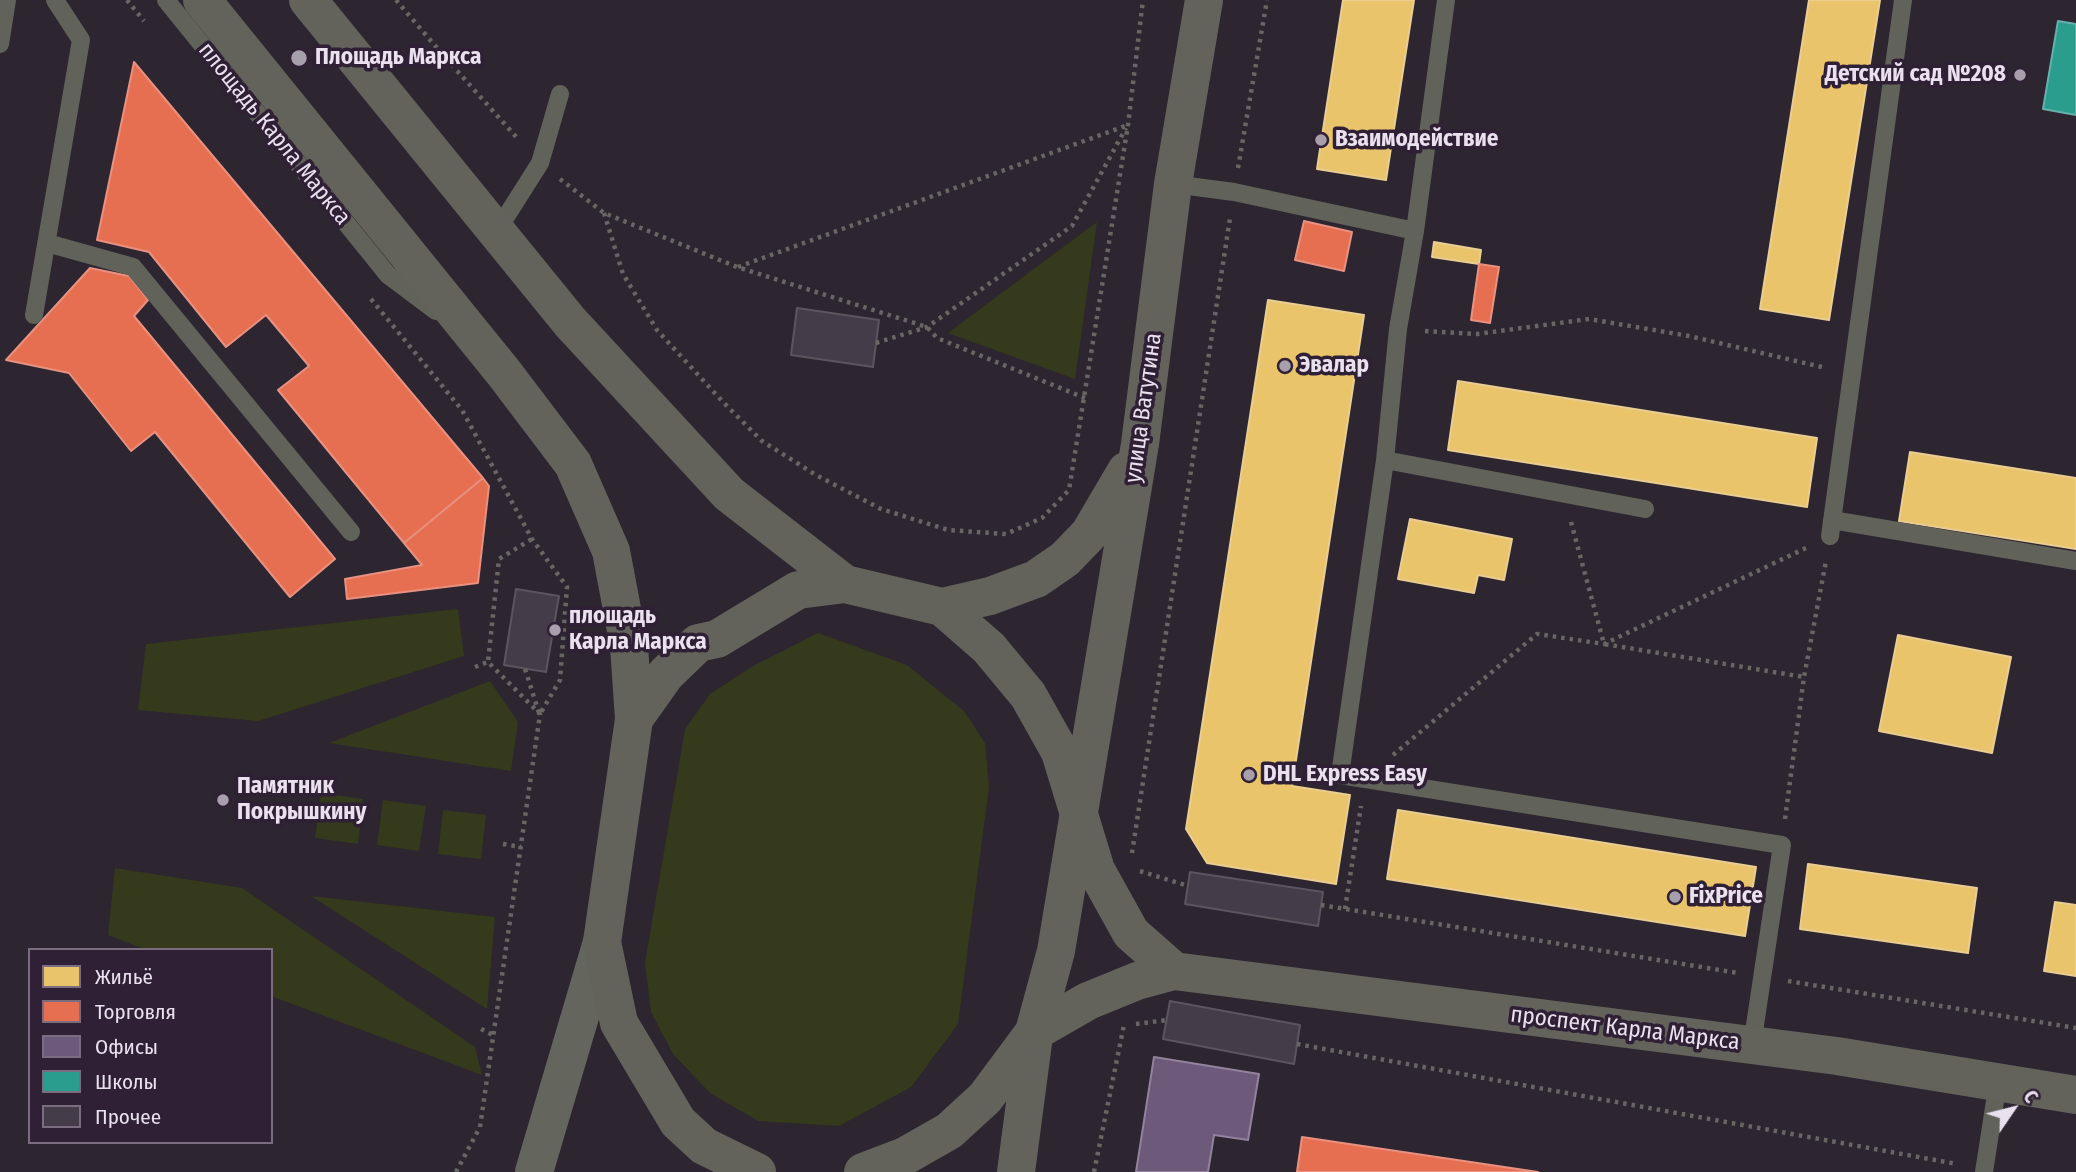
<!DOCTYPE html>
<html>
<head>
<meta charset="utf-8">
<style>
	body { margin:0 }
	#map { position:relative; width:2076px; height:1172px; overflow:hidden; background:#2d2530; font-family:"Fira Sans Condensed",sans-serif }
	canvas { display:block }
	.legend { position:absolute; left:28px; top:948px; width:245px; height:196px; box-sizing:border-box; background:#2f2035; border:2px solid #7a6d7f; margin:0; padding:9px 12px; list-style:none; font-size:21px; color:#eae1ef }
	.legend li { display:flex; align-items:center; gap:14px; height:35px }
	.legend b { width:35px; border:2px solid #7a6d7f }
	.north { position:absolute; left:1978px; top:1074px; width:70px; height:70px; -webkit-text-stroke:5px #2f2035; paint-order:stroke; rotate:55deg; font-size:19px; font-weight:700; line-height:28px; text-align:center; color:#eae1ef }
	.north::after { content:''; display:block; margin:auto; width:24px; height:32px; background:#eae1ef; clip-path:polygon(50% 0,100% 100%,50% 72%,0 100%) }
</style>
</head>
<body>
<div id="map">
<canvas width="2076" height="1172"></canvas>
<ul class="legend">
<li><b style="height:19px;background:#e9c46a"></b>Жильё</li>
<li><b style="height:19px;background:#e76f51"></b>Торговля</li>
<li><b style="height:19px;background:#6d597a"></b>Офисы</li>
<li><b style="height:19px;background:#2a9d8f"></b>Школы</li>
<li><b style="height:19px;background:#443c48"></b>Прочее</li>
</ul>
<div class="north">С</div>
</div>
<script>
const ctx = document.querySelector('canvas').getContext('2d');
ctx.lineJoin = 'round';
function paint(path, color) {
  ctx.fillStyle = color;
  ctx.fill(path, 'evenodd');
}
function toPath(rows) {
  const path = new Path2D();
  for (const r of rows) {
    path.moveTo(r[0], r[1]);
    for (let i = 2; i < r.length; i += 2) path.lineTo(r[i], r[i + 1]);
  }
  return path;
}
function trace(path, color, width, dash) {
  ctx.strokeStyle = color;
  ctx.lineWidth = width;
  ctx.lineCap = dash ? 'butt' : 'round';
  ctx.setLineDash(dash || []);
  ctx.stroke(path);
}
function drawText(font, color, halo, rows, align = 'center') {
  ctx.font = font + ' "Fira Sans Condensed",sans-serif';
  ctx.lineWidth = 7;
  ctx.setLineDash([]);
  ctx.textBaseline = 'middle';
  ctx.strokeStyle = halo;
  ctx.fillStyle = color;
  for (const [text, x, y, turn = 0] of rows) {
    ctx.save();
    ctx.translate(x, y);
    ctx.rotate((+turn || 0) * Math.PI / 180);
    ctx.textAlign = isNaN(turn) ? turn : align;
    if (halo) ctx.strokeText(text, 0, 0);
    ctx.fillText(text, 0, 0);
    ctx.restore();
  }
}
paint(toPath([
	[1097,222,1075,379,948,333],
	[458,609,464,656,258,721,138,710,146,644],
	[818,633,907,665,964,711,985,743,989,787,958,1024,911,1087,839,1126,758,1121,710,1093,673,1054,651,1012,645,963,685,729,710,694,753,666],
	[490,681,518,722,511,771,329,743],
	[321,793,363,799,358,844,315,838],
	[383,800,426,806,419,851,377,845],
	[443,810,486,815,481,859,438,854],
	[115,868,242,888,475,1047,482,1075,271,996,271,950,147,950,108,935],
	[311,896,495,917,487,1009]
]), '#353a1d');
const homes = toPath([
	[1343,0,1414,0,1386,180,1317,169,1343,0],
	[1809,0,1880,0,1829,320,1760,309,1809,0],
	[1434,242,1481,250,1479,264,1432,257,1434,242],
	[1268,300,1364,315,1292,786,1350,795,1336,884,1207,863,1186,829,1268,300],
	[1458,381,1817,438,1807,507,1448,450,1458,381],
	[1910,452,2076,478,2076,549,1899,521,1910,452],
	[1410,519,1512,539,1504,580,1478,575,1474,593,1398,579,1410,519],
	[1898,635,2011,657,1992,753,1879,731,1898,635],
	[1398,810,1756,867,1745,936,1387,879,1398,810],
	[1808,864,1977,888,1968,953,1800,929,1808,864],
	[2055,902,2076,905,2076,976,2044,971,2055,902]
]);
paint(homes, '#e9c46a');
trace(homes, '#e9cd92', 2);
const shops = toPath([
	[134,62,483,478,404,543,278,390,309,366,266,315,226,347,149,252,97,240,134,62],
	[1304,221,1352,232,1344,271,1295,260,1304,221],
	[1479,264,1499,267,1490,323,1471,320,1479,264],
	[90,268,129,276,148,300,134,316,335,559,290,597,155,432,131,451,69,373,6,360,90,268],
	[483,478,489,486,478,583,347,599,345,579,422,565,404,543,483,478],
	[1302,1137,1538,1172,1297,1172,1302,1137]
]);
paint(shops, '#e76f51');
trace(shops, '#e89180', 2);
const offices = toPath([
	[1154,1057,1259,1074,1248,1140,1214,1135,1208,1172,1136,1172,1154,1057]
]);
paint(offices, '#6d597a');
trace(offices, '#92829d', 2);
const schools = toPath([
	[2058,21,2076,24,2076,115,2043,109,2058,21]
]);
paint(schools, '#2a9d8f');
trace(schools, '#64b1ac', 2);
const building = toPath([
	[797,308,879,320,873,367,791,355,797,308],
	[516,589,559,596,546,672,504,665,516,589],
	[1190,872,1323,892,1318,926,1185,904,1190,872],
	[1170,1001,1300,1025,1294,1064,1163,1039,1170,1001]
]);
paint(building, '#443c48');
trace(building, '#5c555f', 2);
trace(toPath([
	[127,0,144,21],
	[396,0,443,55,518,139],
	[1238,168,1267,0],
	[560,179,604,213,737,267,927,327,937,338,1085,398],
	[604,213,623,274,657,330,723,402,762,441,816,475,881,509,948,530,1006,534,1042,518,1069,490,1128,125,1143,0],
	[738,267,1128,125],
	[371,299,462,410,532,539,567,587,560,680,540,714],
	[1425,331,1477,334,1589,319,1689,336,1826,368],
	[876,343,927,327,1072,226,1126,128],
	[1571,522,1604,644,1804,677],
	[475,667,488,662],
	[525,669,539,713],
	[1393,755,1537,634,1604,644,1808,547],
	[1785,819,1804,677,1826,561],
	[503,844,521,847],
	[1132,853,1230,218],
	[1140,871,1188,886],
	[1321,905,1738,973],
	[1345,909,1361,806],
	[1788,981,2076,1028],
	[1136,1024,1167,1020],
	[481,1029,493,1035],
	[1297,1044,1957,1164],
	[456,1172,480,1127,540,714,488,662,499,559,532,539],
	[1094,1172,1124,1025]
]), '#686664', 4.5, [3.5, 5]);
trace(toPath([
	[166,0,388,275,436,311],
	[0,44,7,0],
	[1173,184,1234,192,1415,231,1398,329,1385,460,1645,509],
	[497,231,540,163,560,94],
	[1415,231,1446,0],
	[47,243,133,267,351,532],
	[34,315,81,40,55,0],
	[1385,460,1340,775,1782,845,1752,1045],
	[1832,520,2076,561],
	[1830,536,1903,0],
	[1984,1172,1998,1082]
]), '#616259', 18);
trace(toPath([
	[534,1172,602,942]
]), '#64655c', 38);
trace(toPath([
	[202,0,504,373,573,464,611,551,629,646,634,719,602,942,619,1023,678,1122,704,1146,757,1172],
	[308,0,570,322,729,494,845,584],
	[942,607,990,596,1036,579,1065,559,1089,534,1126,471],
	[634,719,666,674,698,643,717,639,798,590,845,584,942,607,989,648,1028,695,1060,752,1096,870,1131,933,1174,971],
	[1034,1032,1088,1001,1137,981,1174,971,1837,1056,2076,1095],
	[863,1172,905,1156,949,1131,985,1098,1034,1032,1056,951,1140,444,1173,184,1204,0],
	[1016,1172,1034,1035]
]), '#63625b', 38);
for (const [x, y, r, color] of [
	[299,58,9,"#a89fac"],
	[2020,75,7,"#a89fac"],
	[1321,140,7,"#a89fac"],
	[1285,366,7,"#a89fac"],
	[555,630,7,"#a89fac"],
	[1249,775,7,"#a89fac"],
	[223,800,7,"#a89fac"],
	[1675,897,7,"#a89fac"]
]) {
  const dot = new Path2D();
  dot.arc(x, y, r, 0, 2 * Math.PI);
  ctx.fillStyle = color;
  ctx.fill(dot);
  trace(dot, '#2f2035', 2.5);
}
drawText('bold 23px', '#eae1ef', '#2f2035', [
	["Площадь Маркса",315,58],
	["Детский сад №208",2006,75,"right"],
	["Взаимодействие",1335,140],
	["Эвалар",1299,366],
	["площадь",569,617],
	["Карла Маркса",569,643],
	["DHL Express Easy",1263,775],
	["Памятник",237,787],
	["Покрышкину",237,813],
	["FixPrice",1689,897]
], 'left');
drawText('23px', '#eae1ef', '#2f2035', [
	["площадь Карла Маркса",274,134,51],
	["улица Ватутина",1144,408,-82],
	["проспект Карла Маркса",1625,1029,7]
]);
</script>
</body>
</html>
